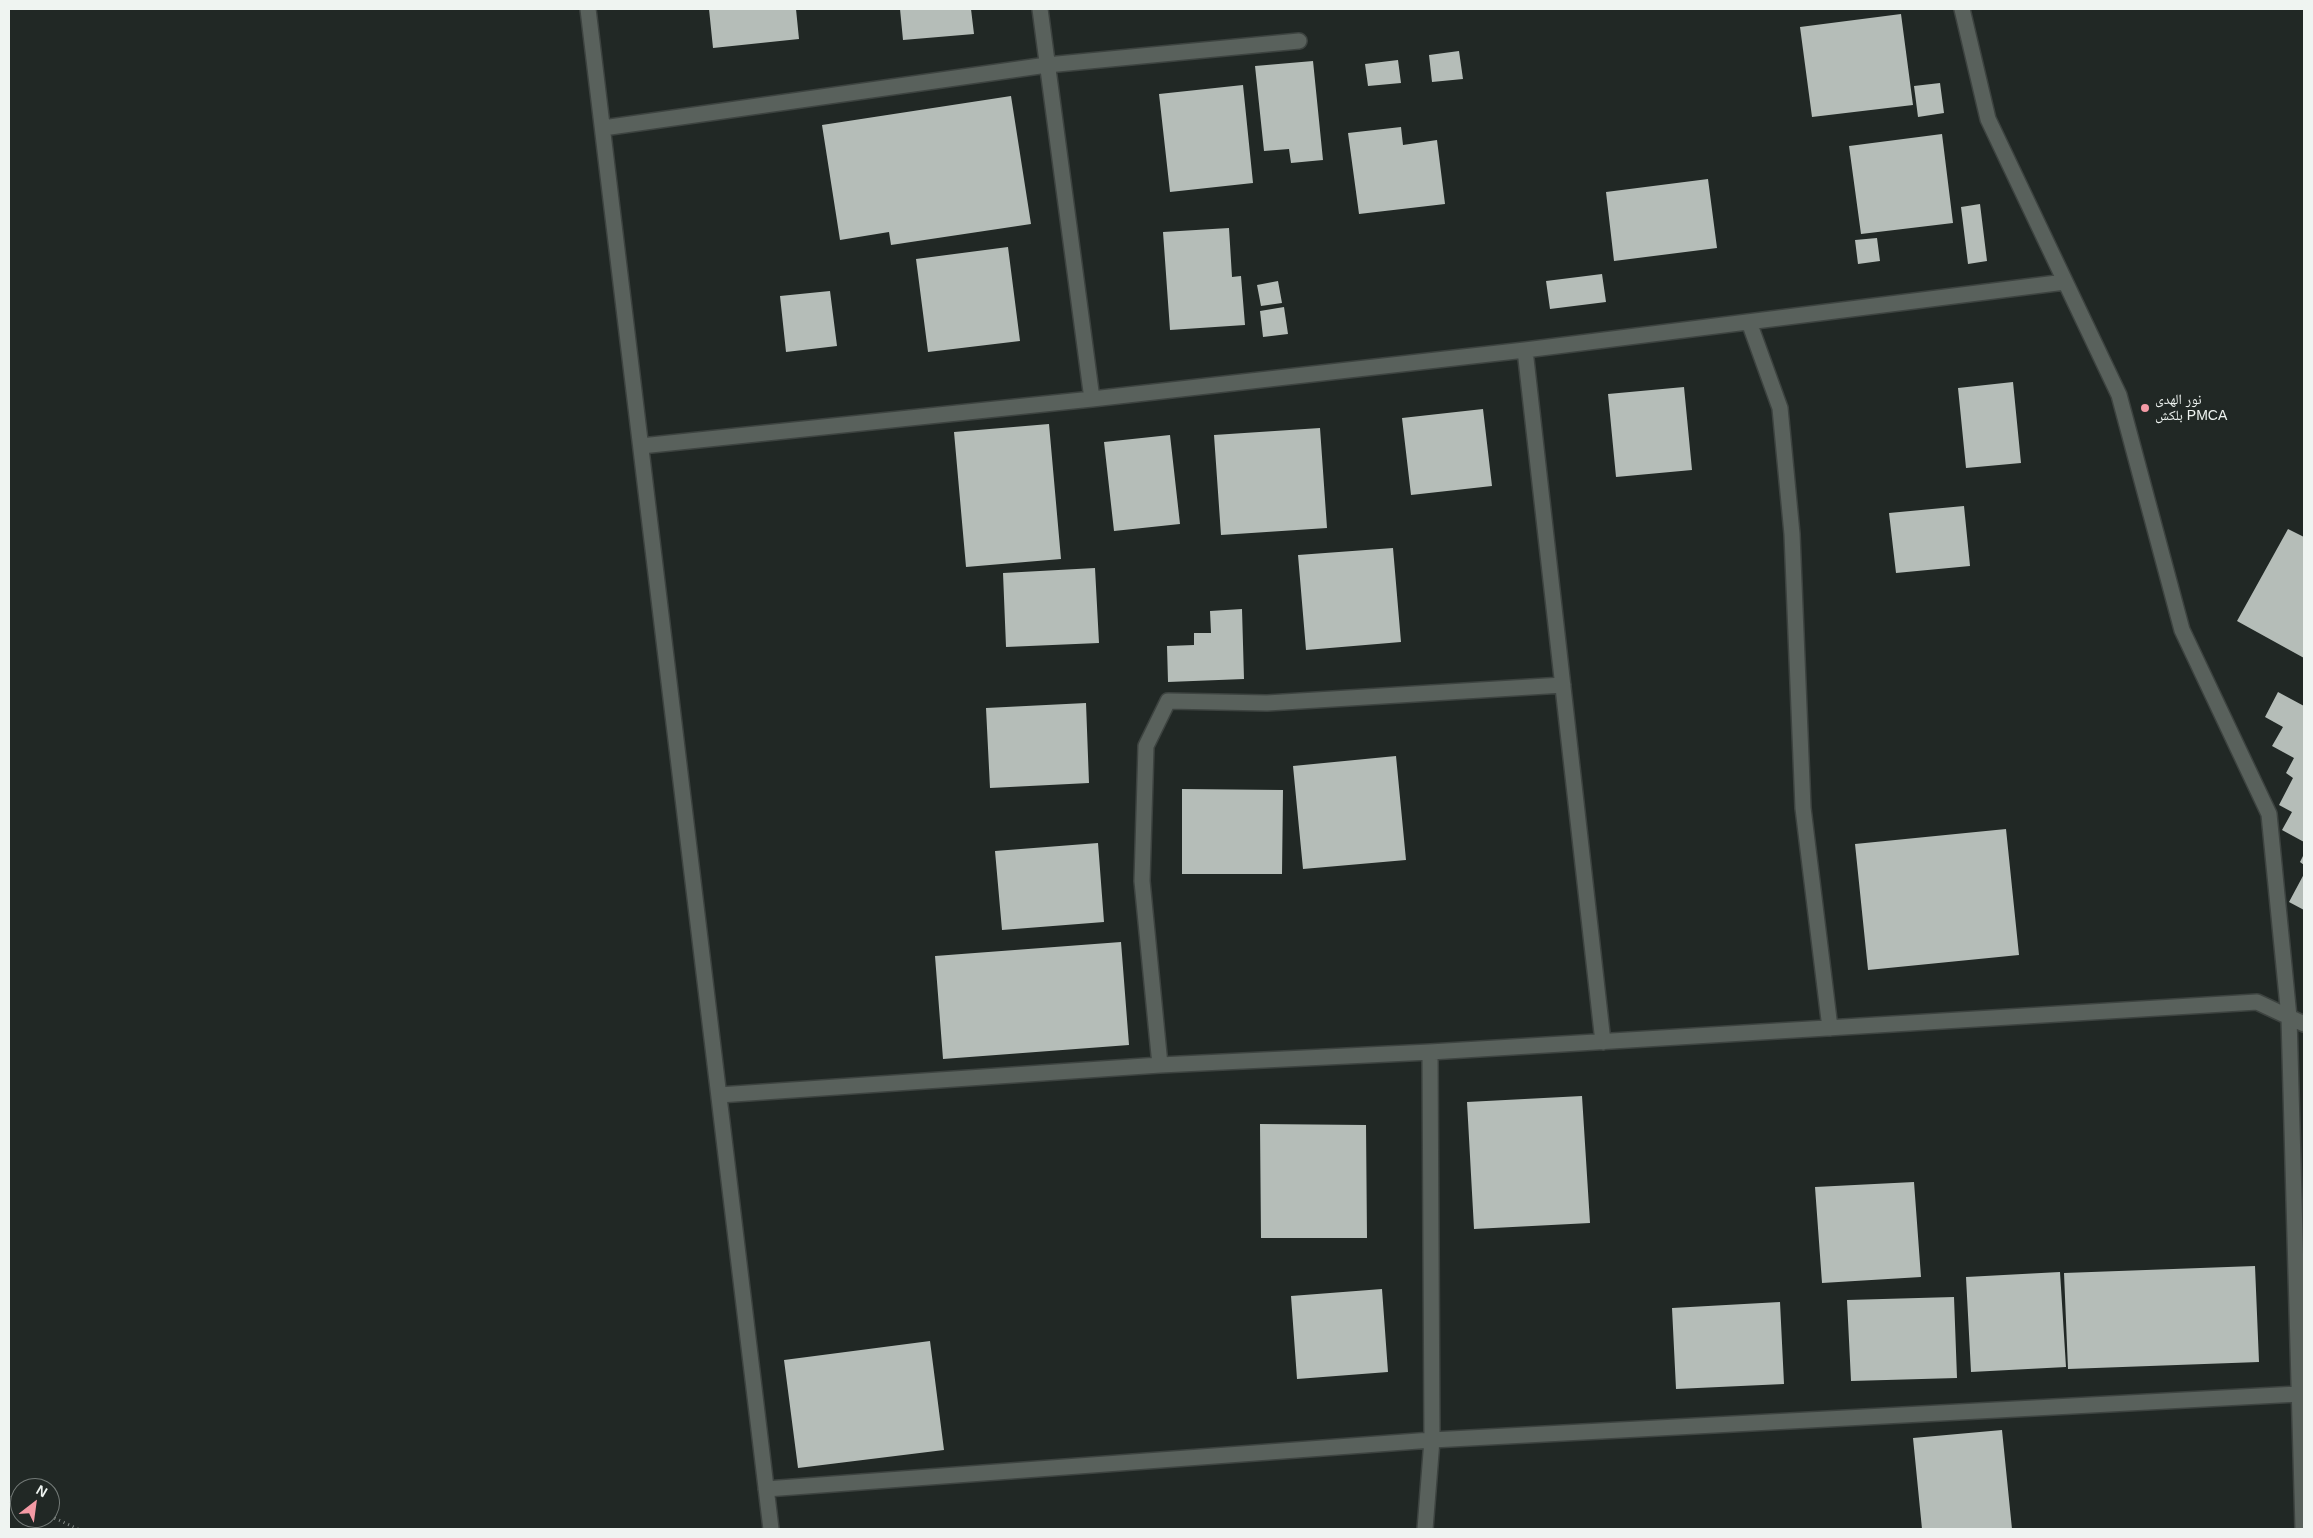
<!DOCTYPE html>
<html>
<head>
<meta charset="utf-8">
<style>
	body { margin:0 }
	#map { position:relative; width:2313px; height:1538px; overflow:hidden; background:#212825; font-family:Arial,sans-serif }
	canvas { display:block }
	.frame { position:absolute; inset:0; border:10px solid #eff4f1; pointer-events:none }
	.north { position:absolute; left:10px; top:1478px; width:50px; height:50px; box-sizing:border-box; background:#212825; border:1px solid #737a77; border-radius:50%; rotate:30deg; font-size:14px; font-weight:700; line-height:20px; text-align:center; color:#eff4f1 }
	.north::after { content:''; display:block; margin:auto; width:18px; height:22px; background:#f49aa5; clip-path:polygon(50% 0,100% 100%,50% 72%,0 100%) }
</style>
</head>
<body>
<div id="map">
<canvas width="2313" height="1538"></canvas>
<div class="frame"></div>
<div class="north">N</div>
</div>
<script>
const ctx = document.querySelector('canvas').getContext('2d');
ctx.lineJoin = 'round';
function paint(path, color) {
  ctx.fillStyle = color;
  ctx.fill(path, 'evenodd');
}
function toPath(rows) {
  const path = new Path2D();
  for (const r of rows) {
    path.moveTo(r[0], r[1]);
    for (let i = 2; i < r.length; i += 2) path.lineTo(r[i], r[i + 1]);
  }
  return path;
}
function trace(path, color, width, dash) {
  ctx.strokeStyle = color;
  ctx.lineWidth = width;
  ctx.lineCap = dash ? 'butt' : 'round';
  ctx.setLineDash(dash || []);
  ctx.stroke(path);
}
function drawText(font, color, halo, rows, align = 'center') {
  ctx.font = font + ' Arial,"Noto Naskh Arabic",sans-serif';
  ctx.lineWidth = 5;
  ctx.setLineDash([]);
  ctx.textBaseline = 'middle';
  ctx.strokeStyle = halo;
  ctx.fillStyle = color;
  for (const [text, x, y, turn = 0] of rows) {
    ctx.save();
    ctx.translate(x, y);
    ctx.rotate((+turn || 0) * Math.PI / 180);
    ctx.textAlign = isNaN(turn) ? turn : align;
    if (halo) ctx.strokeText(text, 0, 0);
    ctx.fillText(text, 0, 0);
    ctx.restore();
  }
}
paint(toPath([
	[709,9,796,9,799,39,713,48],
	[900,9,971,9,974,34,903,40],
	[1901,14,1913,105,1812,117,1800,27],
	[1459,51,1463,79,1432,82,1429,55],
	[1398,60,1401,83,1368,86,1365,64],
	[1313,61,1323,160,1291,163,1289,149,1264,151,1255,66],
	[1940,83,1944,113,1918,117,1914,86],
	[1243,85,1253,183,1170,192,1159,94],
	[1011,96,1031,224,891,245,889,232,840,240,822,125],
	[1401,127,1403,145,1437,140,1445,204,1359,214,1348,133],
	[1942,134,1953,223,1861,234,1849,146],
	[1708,179,1717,248,1614,261,1606,192],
	[1980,204,1987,261,1968,264,1961,207],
	[1229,228,1232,277,1241,276,1245,325,1170,330,1163,232],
	[1877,238,1880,261,1858,264,1855,240],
	[1008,247,1020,341,928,352,916,259],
	[1602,274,1606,302,1550,309,1546,281],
	[1278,281,1282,303,1261,306,1257,285],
	[830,291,837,346,786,352,780,296],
	[1284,307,1288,334,1263,337,1260,311],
	[2013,382,2021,463,1966,468,1958,388],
	[1684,387,1692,470,1616,477,1608,394],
	[1483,409,1492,486,1411,495,1402,418],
	[1049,424,1061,559,966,567,954,432],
	[1320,428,1327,528,1221,535,1214,435],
	[1170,435,1180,524,1114,531,1104,442],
	[1964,506,1970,566,1896,573,1889,513],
	[2288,529,2304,537,2304,658,2237,621],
	[1393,548,1401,642,1306,650,1298,555],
	[1095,568,1099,643,1006,647,1003,573],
	[1242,609,1244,679,1168,682,1167,646,1194,645,1194,633,1211,633,1210,611],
	[2278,692,2304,706,2304,842,2282,830,2292,812,2279,805,2293,778,2286,773,2294,758,2272,746,2283,727,2265,717],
	[1086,703,1089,783,990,788,986,708],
	[1396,756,1406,860,1303,869,1293,766],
	[1182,789,1283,790,1282,874,1182,874],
	[2006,829,2019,955,1868,970,1855,844],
	[1098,843,1104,922,1002,930,995,851],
	[2304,854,2304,865,2300,862],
	[2304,874,2304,910,2289,902],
	[1121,942,1129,1045,943,1059,935,956],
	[1582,1096,1590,1223,1474,1229,1467,1102],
	[1260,1124,1366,1125,1367,1238,1261,1238],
	[1914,1182,1921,1277,1822,1283,1815,1187],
	[2255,1266,2259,1362,2068,1369,2064,1273],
	[2060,1272,2066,1367,1971,1372,1966,1277],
	[1382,1289,1388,1372,1297,1379,1291,1296],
	[1954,1297,1957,1378,1851,1381,1847,1300],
	[1780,1302,1784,1384,1676,1389,1672,1308],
	[930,1341,944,1450,798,1468,784,1360],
	[2002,1430,2012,1529,1922,1529,1913,1438]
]), '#b5bdb8');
const minor = toPath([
	[588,9,771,1529],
	[1040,9,1092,399],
	[1962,9,1988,119,2119,395,2182,630,2269,814,2289,1017,2303,1529],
	[603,128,1047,65,1299,41],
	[1749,322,1780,408,1792,534,1803,808,1830,1028],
	[1525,350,1603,1042],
	[641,446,1092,399,1525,350,2065,282],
	[1160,1065,1142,881,1146,746,1168,701,1267,703,1563,685],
	[719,1095,1160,1065,1430,1052,2257,1002,2304,1024],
	[766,1489,1432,1440,2298,1394],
	[1425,1529,1432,1440,1430,1052]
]);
trace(minor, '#3d4340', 18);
trace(toPath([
	[9,1497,20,1502],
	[50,1516,78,1529]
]), '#878d8a', 3, [1, 4]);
trace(minor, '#59615c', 15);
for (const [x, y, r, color] of [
	[2145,408,5,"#f49aa5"]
]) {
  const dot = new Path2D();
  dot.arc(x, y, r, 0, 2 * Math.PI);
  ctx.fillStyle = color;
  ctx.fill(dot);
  trace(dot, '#212825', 2);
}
drawText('14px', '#eff4f1', '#212825', [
	["نور الهدى",2155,400],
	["بلكش PMCA",2155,416]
], 'left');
</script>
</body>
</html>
